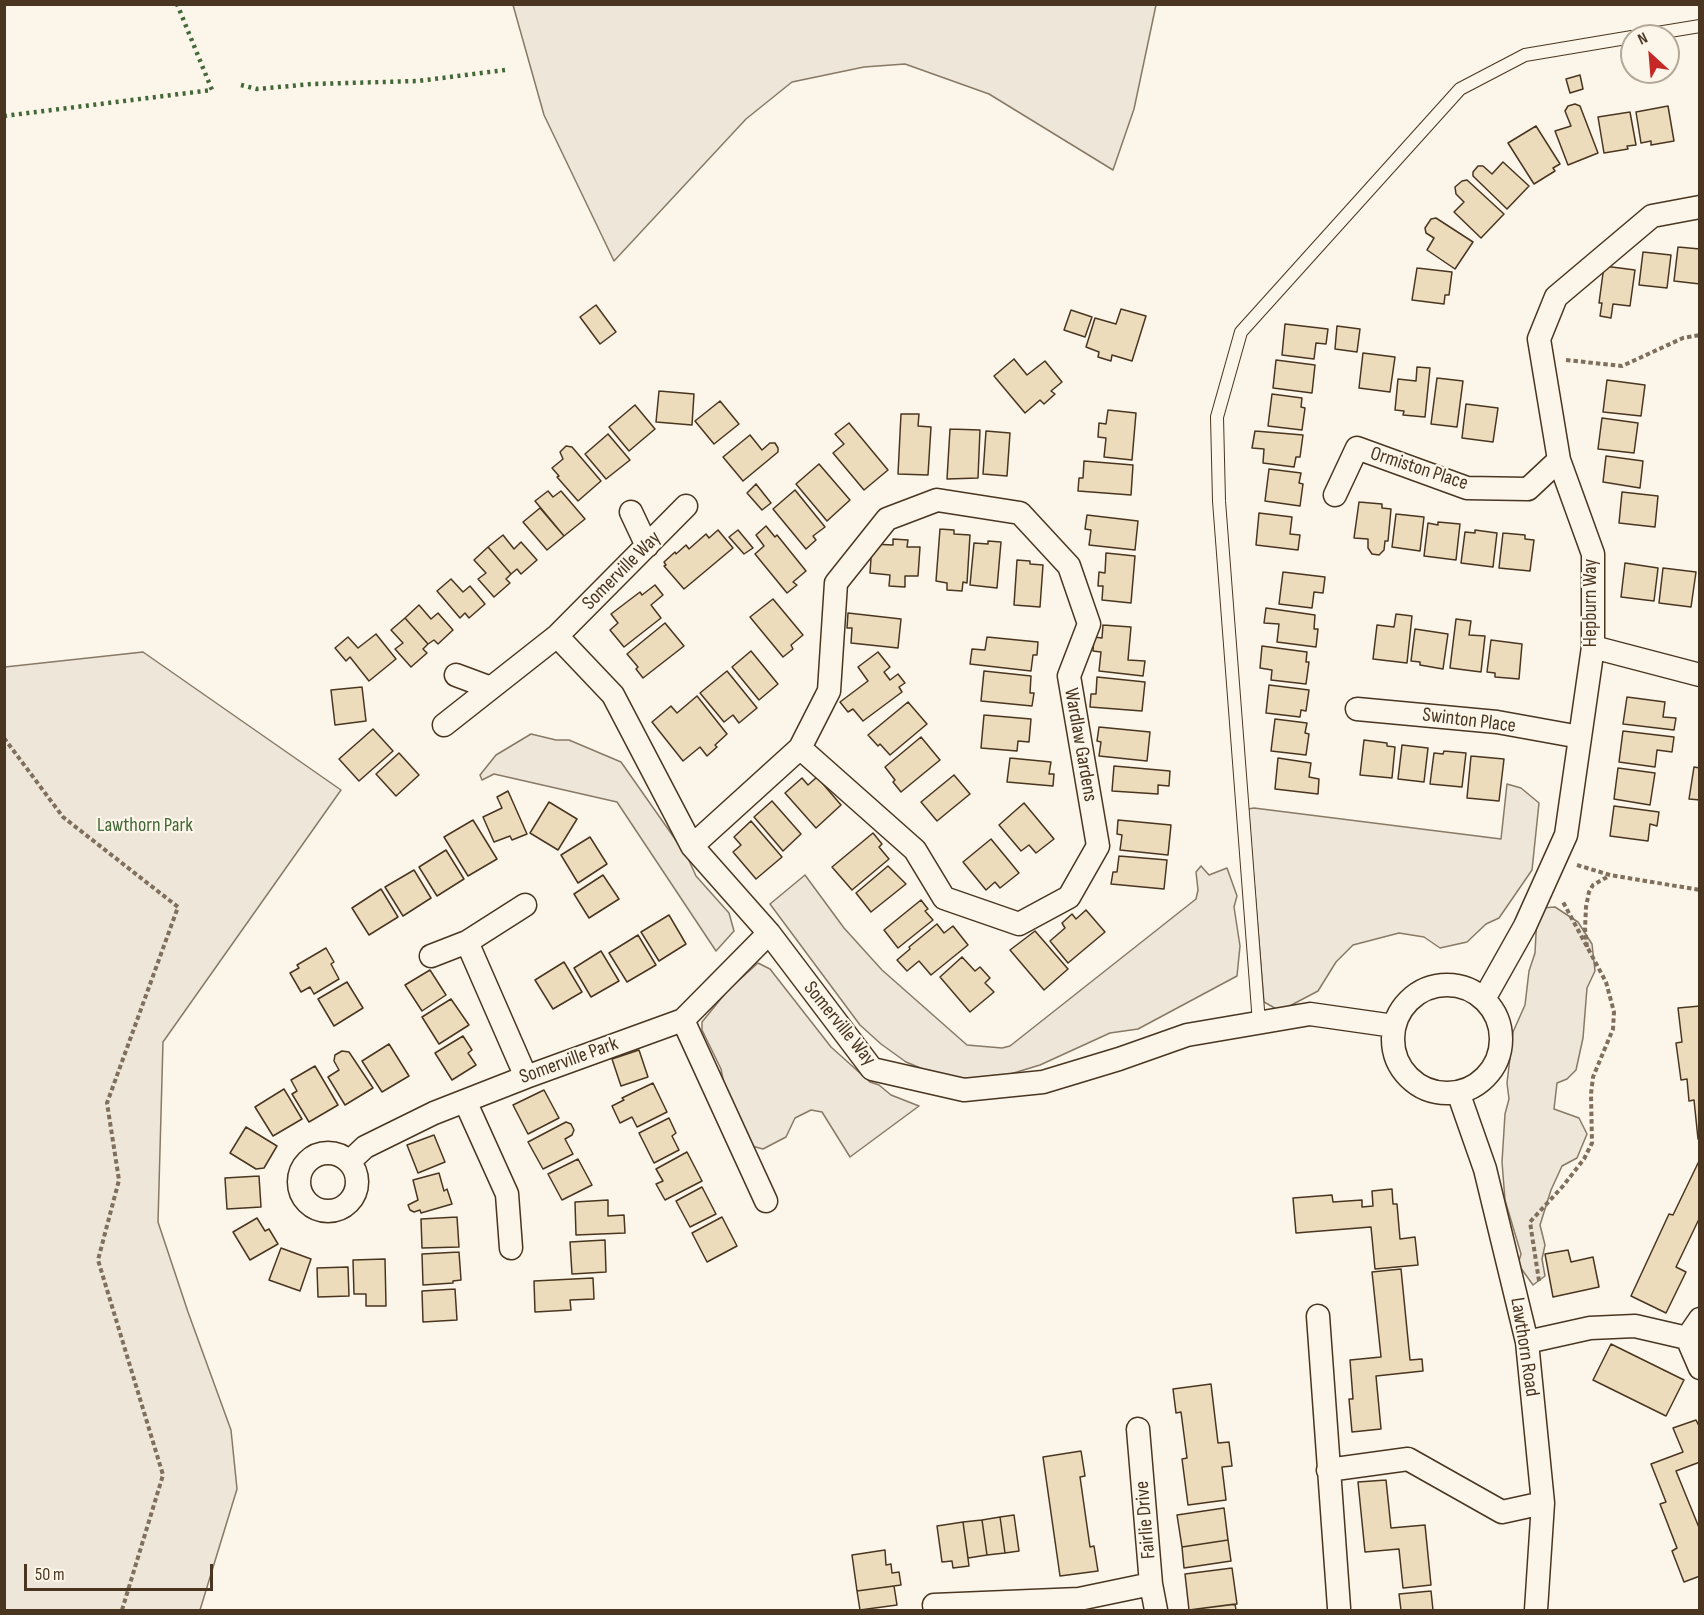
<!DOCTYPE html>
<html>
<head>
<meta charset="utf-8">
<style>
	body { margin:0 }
	#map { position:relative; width:1704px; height:1615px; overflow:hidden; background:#fbf6e9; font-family:"Sofia Sans Condensed",sans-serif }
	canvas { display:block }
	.frame { position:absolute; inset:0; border:6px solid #4a3520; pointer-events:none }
	.north { position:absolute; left:1620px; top:24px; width:60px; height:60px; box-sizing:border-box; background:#fbf6e9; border:2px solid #b4a999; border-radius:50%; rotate:334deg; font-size:16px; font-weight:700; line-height:24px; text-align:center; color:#4a3520 }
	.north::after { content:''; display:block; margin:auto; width:21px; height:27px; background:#c62828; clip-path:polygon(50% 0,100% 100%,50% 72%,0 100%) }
	.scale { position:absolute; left:24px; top:1564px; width:189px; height:27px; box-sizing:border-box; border:3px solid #4a3520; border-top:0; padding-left:8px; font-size:18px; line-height:21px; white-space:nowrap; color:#4a3520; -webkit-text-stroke:4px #fbf6e9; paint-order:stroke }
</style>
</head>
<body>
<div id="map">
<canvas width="1704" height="1615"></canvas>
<div class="frame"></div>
<div class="north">N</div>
<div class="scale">50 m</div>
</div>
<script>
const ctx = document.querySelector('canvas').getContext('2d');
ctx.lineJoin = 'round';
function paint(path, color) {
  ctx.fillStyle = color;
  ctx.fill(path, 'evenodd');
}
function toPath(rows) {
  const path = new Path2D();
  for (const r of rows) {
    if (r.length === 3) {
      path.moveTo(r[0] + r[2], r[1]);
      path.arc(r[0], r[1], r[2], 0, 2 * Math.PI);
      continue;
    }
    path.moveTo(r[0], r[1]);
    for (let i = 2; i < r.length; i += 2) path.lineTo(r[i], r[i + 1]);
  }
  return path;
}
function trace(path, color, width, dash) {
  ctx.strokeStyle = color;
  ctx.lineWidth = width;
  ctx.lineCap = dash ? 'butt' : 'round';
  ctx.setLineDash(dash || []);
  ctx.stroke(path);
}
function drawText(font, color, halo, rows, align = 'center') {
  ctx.font = font + ' "Sofia Sans Condensed",sans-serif';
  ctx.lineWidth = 4.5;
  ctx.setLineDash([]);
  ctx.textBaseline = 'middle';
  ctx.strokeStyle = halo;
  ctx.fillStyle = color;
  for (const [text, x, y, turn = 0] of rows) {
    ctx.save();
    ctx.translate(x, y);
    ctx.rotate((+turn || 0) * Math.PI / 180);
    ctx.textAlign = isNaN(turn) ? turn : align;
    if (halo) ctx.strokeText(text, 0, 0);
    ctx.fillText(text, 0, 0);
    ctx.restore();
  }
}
const green = toPath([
	[513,5,513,4,1156,5,1134,109,1113,170,989,94,905,64,864,67,792,82,746,119,614,261,544,115,513,5],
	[143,652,341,790,163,1042,158,1222,188,1312,231,1430,237,1489,200,1610,5,1610,5,667,143,652],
	[531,734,556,740,569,740,621,762,687,856,696,876,729,913,734,931,716,951,617,802,494,774,482,780,480,775,496,755,531,734],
	[1507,784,1521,788,1539,803,1532,870,1499,918,1486,924,1467,942,1440,948,1424,937,1399,933,1353,945,1336,962,1318,991,1280,1011,1264,1002,1248,809,1254,808,1501,839,1507,784],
	[1201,866,1209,875,1227,868,1237,896,1234,907,1240,946,1237,976,1138,1029,1110,1033,1040,1065,1007,1075,973,1079,955,1078,930,1072,906,1062,881,1044,860,1025,770,904,805,875,844,928,882,970,967,1045,1002,1048,1010,1046,1196,899,1198,890,1196,872,1201,866],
	[1555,907,1578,922,1592,944,1595,971,1587,988,1583,1038,1576,1070,1567,1079,1557,1083,1554,1109,1579,1118,1587,1134,1577,1158,1562,1166,1551,1190,1540,1225,1545,1245,1542,1259,1545,1276,1533,1285,1518,1264,1521,1254,1505,1200,1502,1162,1505,1114,1509,1099,1507,1083,1513,1032,1525,1005,1529,971,1535,953,1537,914,1542,908,1555,907],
	[758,963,770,969,831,1047,870,1082,879,1085,891,1095,919,1106,850,1157,822,1112,811,1110,795,1118,786,1137,763,1149,748,1145,724,1084,721,1069,702,1030,702,1022,728,990,758,963]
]);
paint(green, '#ede6d9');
trace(green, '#887966', 1.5);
const building = toPath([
	[1580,75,1583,89,1570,93,1566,79,1580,75],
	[1575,104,1580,106,1598,153,1568,165,1555,131,1571,126,1565,111,1568,106,1575,104],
	[1668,106,1674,141,1651,145,1651,141,1641,143,1636,112,1668,106],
	[1630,112,1636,145,1627,146,1628,149,1604,153,1598,117,1630,112],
	[1536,126,1560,164,1553,168,1555,171,1534,184,1508,143,1536,126],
	[1503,162,1529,186,1507,209,1473,176,1473,172,1478,166,1483,166,1492,174,1503,162],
	[1467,180,1504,214,1481,238,1454,212,1464,202,1456,194,1455,187,1462,181,1467,180],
	[1436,218,1473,242,1455,269,1427,250,1434,238,1426,233,1425,228,1431,219,1436,218],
	[1678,247,1700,249,1700,284,1674,281,1678,247],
	[1643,252,1671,255,1667,288,1639,285,1643,252],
	[1604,266,1635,270,1630,306,1613,304,1611,318,1600,316,1602,303,1599,303,1604,266],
	[1417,268,1452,272,1449,295,1445,295,1444,304,1412,300,1417,268],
	[596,305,616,332,600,344,580,317,596,305],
	[1121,309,1146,316,1132,361,1112,355,1111,361,1098,357,1099,352,1086,347,1095,318,1116,324,1121,309],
	[1071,310,1092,317,1085,337,1064,330,1071,310],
	[1285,324,1328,329,1326,344,1316,343,1314,359,1282,355,1285,324],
	[1337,326,1360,329,1357,352,1335,349,1337,326],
	[1363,353,1395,357,1390,392,1359,388,1363,353],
	[1014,359,1027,375,1045,361,1062,382,1051,391,1055,394,1044,404,1040,400,1025,413,994,376,1014,359],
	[1276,360,1315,365,1312,393,1273,388,1276,360],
	[1417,367,1430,368,1425,417,1403,415,1404,411,1395,410,1398,379,1416,381,1417,367],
	[1437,378,1463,381,1457,427,1431,424,1437,378],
	[1607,380,1645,385,1641,416,1603,412,1607,380],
	[659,391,694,394,692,425,656,422,659,391],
	[1272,394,1302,398,1301,407,1305,408,1302,430,1268,426,1272,394],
	[720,401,739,424,714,444,695,421,720,401],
	[1466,404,1498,408,1493,442,1462,438,1466,404],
	[635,405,655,429,629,451,609,427,635,405],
	[1108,410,1136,413,1132,460,1104,457,1106,438,1098,437,1099,423,1106,424,1108,410],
	[901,414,919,414,918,426,931,427,928,475,898,474,901,414],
	[1602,418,1638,423,1634,453,1598,449,1602,418],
	[849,423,888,470,864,490,833,453,844,444,835,434,849,423],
	[950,429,980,430,978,478,947,479,950,429],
	[986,431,1010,433,1007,476,983,474,986,431],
	[1255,431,1303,435,1300,457,1296,457,1294,467,1263,463,1264,449,1252,448,1255,431],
	[608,434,630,460,606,479,585,454,608,434],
	[750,435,762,450,770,443,775,443,778,448,778,452,743,481,723,457,750,435],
	[566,446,572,447,601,481,578,501,557,477,559,476,552,468,563,459,560,452,566,446],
	[1606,456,1643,461,1640,488,1603,482,1606,456],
	[1084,461,1133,465,1131,495,1078,491,1079,478,1083,478,1084,461],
	[819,464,850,500,827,521,796,484,819,464],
	[1269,469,1301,473,1299,483,1303,484,1300,506,1265,501,1269,469],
	[756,484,771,503,762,510,747,493,756,484],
	[795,490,825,527,813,536,816,540,806,549,773,509,795,490],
	[548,491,553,497,561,491,585,519,564,536,535,501,548,491],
	[1622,492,1658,496,1655,527,1619,523,1622,492],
	[1359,502,1382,504,1382,508,1391,509,1388,541,1385,541,1384,550,1379,555,1372,554,1368,548,1368,539,1354,538,1359,502],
	[540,508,564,536,547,550,523,522,540,508],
	[1259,513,1292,517,1290,534,1300,535,1298,550,1256,545,1259,513],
	[1396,514,1424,517,1420,551,1392,547,1396,514],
	[1087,515,1138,521,1135,550,1089,545,1091,530,1085,529,1087,515],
	[1438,522,1460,524,1456,560,1424,556,1428,523,1438,525,1438,522],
	[766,526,775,537,777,535,806,571,793,582,797,585,787,593,755,554,764,546,756,535,766,526],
	[940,529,954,530,954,534,970,535,967,583,963,582,962,591,947,590,947,583,936,581,940,529],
	[718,530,733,548,684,589,664,566,666,565,664,562,675,552,676,554,686,545,689,549,706,534,709,538,718,530],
	[738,530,753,548,744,554,729,537,738,530],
	[1475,530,1497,533,1493,567,1461,563,1465,532,1475,533,1475,530],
	[1503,533,1525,535,1525,539,1534,540,1530,571,1499,568,1503,533],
	[503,535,514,549,521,542,537,560,521,574,517,569,511,574,488,547,503,535],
	[893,539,908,540,907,547,920,547,918,576,905,576,905,587,889,586,890,575,870,573,872,544,893,545,893,539],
	[988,541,1001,542,997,588,970,585,974,543,988,544,988,541],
	[488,547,511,574,506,579,510,583,494,597,478,579,486,573,474,560,488,547],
	[1106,553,1135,556,1131,603,1102,600,1103,586,1098,586,1099,572,1105,573,1106,553],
	[1017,560,1030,561,1030,564,1043,565,1040,607,1014,605,1017,560],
	[1625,563,1658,568,1654,601,1621,597,1625,563],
	[1663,568,1696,572,1691,607,1659,603,1663,568],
	[1283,572,1325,577,1323,593,1314,592,1312,608,1279,604,1283,572],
	[451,579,463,592,470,586,485,604,469,618,465,613,460,618,437,591,451,579],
	[655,585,663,595,651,605,661,618,624,647,610,630,618,623,611,614,640,592,642,595,655,585],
	[773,599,803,635,791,645,793,649,783,657,750,617,773,599],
	[419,605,431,619,438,613,453,630,438,644,434,640,428,644,405,618,419,605],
	[1266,608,1315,615,1314,629,1318,629,1316,647,1277,642,1279,624,1264,623,1266,608],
	[848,613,901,619,898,648,851,643,852,628,847,628,848,613],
	[1396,614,1412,616,1407,663,1373,659,1377,625,1394,627,1396,614],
	[405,618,428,644,423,649,427,653,411,667,395,649,403,643,391,630,405,618],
	[1456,619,1471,621,1469,635,1485,636,1481,672,1450,668,1456,619],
	[665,623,684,646,643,678,636,669,638,667,627,654,665,623],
	[1103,625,1131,627,1128,660,1145,661,1143,676,1099,671,1101,652,1093,651,1094,637,1102,638,1103,625],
	[1415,629,1448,634,1443,669,1420,665,1420,662,1411,661,1415,629],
	[376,634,396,659,369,681,350,657,346,661,335,648,348,637,358,648,376,634],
	[987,637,1038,642,1037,655,1033,655,1031,671,970,664,972,649,985,650,987,637],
	[1491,640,1522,644,1519,679,1495,677,1495,673,1487,672,1491,640],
	[1262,646,1307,652,1306,662,1309,662,1306,684,1271,680,1272,670,1260,668,1262,646],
	[751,651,778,684,759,700,732,667,751,651],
	[878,652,890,667,884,672,890,680,898,674,905,683,899,687,902,692,863,721,853,709,848,712,840,702,868,681,858,667,878,652],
	[727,671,757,708,739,723,733,715,724,722,700,693,727,671],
	[984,671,1031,676,1030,693,1034,693,1032,706,981,701,984,671],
	[1097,677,1145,682,1142,711,1090,707,1091,694,1096,694,1097,677],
	[1269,685,1309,690,1306,711,1301,710,1300,717,1266,713,1269,685],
	[362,687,366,721,335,725,331,690,362,687],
	[697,696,727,734,715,745,717,747,707,756,700,747,683,761,652,722,671,706,677,713,697,696],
	[1627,697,1665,702,1663,717,1676,718,1674,730,1623,724,1627,697],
	[908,702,927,724,890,755,880,744,878,746,868,735,908,702],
	[984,715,1031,719,1029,742,1018,741,1017,751,981,748,984,715],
	[1275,719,1307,723,1305,733,1309,734,1306,755,1271,751,1275,719],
	[1099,727,1150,732,1147,761,1099,756,1101,742,1097,741,1099,727],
	[373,729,393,751,359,781,339,759,373,729],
	[1623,731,1674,737,1672,752,1657,750,1655,767,1619,762,1623,731],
	[921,737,940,760,901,792,893,782,895,780,885,767,921,737],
	[1364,740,1387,743,1387,746,1395,747,1392,778,1360,775,1364,740],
	[1402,745,1428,748,1424,782,1398,779,1402,745],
	[1444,751,1466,753,1462,787,1430,784,1434,753,1443,754,1444,751],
	[399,753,419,775,396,796,376,774,399,753],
	[1471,756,1504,759,1499,801,1467,798,1471,756],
	[1010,758,1051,762,1049,774,1054,774,1053,786,1007,782,1010,758],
	[1278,758,1311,763,1309,777,1319,779,1318,794,1275,789,1278,758],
	[1114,766,1170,771,1169,786,1158,785,1158,794,1112,791,1114,766],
	[1694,767,1700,768,1700,800,1689,799,1694,767],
	[1618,768,1655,773,1650,805,1614,799,1618,768],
	[954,775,970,794,937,821,921,802,954,775],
	[817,777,841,805,816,828,785,793,802,778,808,785,817,777],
	[508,791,527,834,512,840,510,836,494,842,483,817,502,808,497,797,508,791],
	[772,801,801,834,783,851,754,817,772,801],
	[549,802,577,819,558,850,530,833,549,802],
	[1024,803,1054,839,1036,853,1029,845,1021,851,999,825,1024,803],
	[1614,806,1659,812,1657,826,1650,824,1648,841,1610,836,1614,806],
	[473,820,497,859,468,876,444,837,473,820],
	[1118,820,1171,825,1168,855,1120,850,1122,835,1117,834,1118,820],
	[751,821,782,857,756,879,733,852,741,845,734,837,751,821],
	[873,833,882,844,879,847,889,859,852,890,832,867,873,833],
	[590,837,607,864,578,883,561,855,590,837],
	[991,839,1019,873,1000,888,995,882,986,890,963,862,991,839],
	[446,850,464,879,437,896,419,867,446,850],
	[1119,856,1167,860,1164,889,1111,884,1113,872,1117,872,1119,856],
	[888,866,906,884,871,912,856,893,888,866],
	[414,870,431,898,403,916,385,887,414,870],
	[603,875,619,899,589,918,574,894,603,875],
	[381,889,398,917,369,935,352,908,381,889],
	[921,900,928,909,925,911,933,920,898,948,884,930,921,900],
	[1086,910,1105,932,1068,963,1050,941,1065,928,1062,923,1072,914,1076,919,1086,910],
	[669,915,686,944,659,961,641,932,669,915],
	[937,924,944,933,953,926,968,945,931,975,919,961,907,971,897,960,910,949,909,947,937,924],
	[1035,931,1068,969,1044,990,1010,950,1035,931],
	[638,935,656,965,627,982,609,953,638,935],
	[326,948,334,962,331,964,339,979,314,994,310,987,301,992,290,973,299,968,297,965,326,948],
	[601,951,619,981,591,997,574,968,601,951],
	[962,957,975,971,980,967,990,978,985,983,994,992,970,1012,940,977,962,957],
	[564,962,582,992,553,1009,535,980,564,962],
	[430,970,446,995,422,1011,405,985,430,970],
	[347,982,363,1008,334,1026,318,999,347,982],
	[451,999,469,1025,439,1044,422,1017,451,999],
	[1700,1006,1700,1139,1698,1139,1694,1100,1689,1101,1687,1079,1681,1080,1676,1043,1682,1042,1678,1008,1700,1006],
	[463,1036,472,1050,468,1053,476,1065,452,1080,435,1053,463,1036],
	[389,1044,409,1076,382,1092,362,1061,389,1044],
	[639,1050,648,1077,621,1086,612,1059,639,1050],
	[342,1051,349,1052,373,1088,345,1105,328,1077,339,1070,334,1061,335,1055,342,1051],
	[315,1066,338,1105,309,1122,292,1094,297,1091,291,1080,315,1066],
	[653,1083,667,1112,637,1127,632,1117,620,1123,612,1106,624,1100,622,1098,653,1083],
	[284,1089,302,1119,273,1136,255,1107,284,1089],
	[544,1090,559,1118,528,1134,513,1105,544,1090],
	[669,1118,676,1133,672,1136,679,1150,654,1163,639,1133,669,1118],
	[566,1122,571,1124,574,1130,572,1135,565,1139,573,1154,543,1169,528,1142,566,1122],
	[246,1127,277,1146,264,1168,256,1169,230,1153,246,1127],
	[434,1135,445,1162,418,1173,407,1145,434,1135],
	[687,1152,702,1181,665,1200,656,1184,663,1181,656,1169,687,1152],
	[578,1159,592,1185,562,1200,548,1174,578,1159],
	[1700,1159,1700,1217,1676,1267,1686,1272,1666,1313,1631,1296,1669,1214,1673,1215,1700,1159],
	[439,1173,444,1191,447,1189,452,1204,421,1213,420,1210,414,1212,410,1210,408,1205,418,1200,413,1180,439,1173],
	[259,1176,261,1207,227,1209,225,1178,259,1176],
	[702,1187,716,1214,690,1227,676,1201,702,1187],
	[1392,1189,1393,1204,1397,1204,1400,1239,1415,1237,1418,1265,1375,1269,1371,1227,1296,1233,1293,1198,1332,1195,1333,1202,1362,1200,1362,1207,1373,1206,1372,1191,1392,1189],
	[608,1200,608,1216,624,1215,625,1233,576,1235,575,1202,608,1200],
	[457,1217,459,1247,422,1248,421,1219,457,1217],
	[722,1217,737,1246,707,1262,692,1233,722,1217],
	[257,1218,265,1231,269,1229,278,1244,250,1260,233,1232,257,1218],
	[605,1240,606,1272,572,1274,570,1242,605,1240],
	[281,1248,311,1259,300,1291,269,1280,281,1248],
	[1568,1250,1571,1262,1593,1257,1599,1287,1553,1297,1545,1254,1568,1250],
	[459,1252,461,1280,453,1281,453,1283,423,1285,422,1254,459,1252],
	[385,1259,386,1306,366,1306,366,1294,354,1294,353,1260,385,1259],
	[348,1267,349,1296,318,1297,317,1268,348,1267],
	[1401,1269,1410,1360,1422,1359,1423,1371,1376,1376,1381,1429,1352,1432,1349,1399,1353,1399,1350,1360,1381,1357,1372,1272,1401,1269],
	[593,1278,594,1299,570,1300,571,1310,535,1312,534,1281,593,1278],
	[455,1289,457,1320,423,1322,422,1291,455,1289],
	[1611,1344,1684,1380,1666,1416,1593,1380,1611,1344],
	[1211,1384,1218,1443,1229,1442,1232,1466,1222,1467,1226,1500,1188,1505,1182,1459,1187,1458,1181,1412,1176,1413,1173,1389,1211,1384],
	[1696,1420,1700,1428,1700,1462,1676,1471,1700,1530,1700,1576,1684,1582,1672,1551,1677,1548,1660,1504,1666,1502,1651,1464,1683,1452,1673,1428,1696,1420],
	[1081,1451,1085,1476,1080,1477,1090,1547,1094,1546,1098,1571,1060,1576,1043,1457,1081,1451],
	[1386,1480,1391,1528,1425,1525,1431,1585,1403,1588,1399,1549,1365,1552,1358,1482,1386,1480],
	[1224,1508,1228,1540,1182,1547,1177,1515,1224,1508],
	[1014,1515,1019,1551,1005,1553,1000,1517,1014,1515],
	[1000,1517,1005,1553,987,1555,982,1520,1000,1517],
	[982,1520,987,1555,968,1558,963,1522,982,1520],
	[963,1522,969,1566,953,1568,952,1561,942,1562,937,1526,963,1522],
	[1228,1540,1231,1561,1184,1568,1182,1547,1228,1540],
	[885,1550,886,1565,891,1564,892,1573,899,1572,901,1585,857,1591,852,1555,885,1550],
	[1232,1568,1237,1604,1189,1610,1185,1574,1232,1568],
	[894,1586,897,1605,860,1610,857,1591,894,1586],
	[1431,1591,1433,1610,1401,1610,1399,1594,1431,1591],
	[1235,1604,1236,1610,1189,1610,1235,1604]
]);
paint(building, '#ecdcbc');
trace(building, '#4a3520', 1.5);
const lane = toPath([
	[1639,36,1700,26],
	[1259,1023,1219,501,1217,417,1241,332,1460,89,1525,55,1632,37]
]);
const street = toPath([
	[1335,495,1357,448,1467,488,1528,489,1559,460],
	[631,512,647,546],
	[557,636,613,695,692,846,769,933,872,1069,964,1090,1043,1082,1119,1059,1187,1035,1310,1014,1394,1026],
	[1593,647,1700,675],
	[456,675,491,688],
	[1357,709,1497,722,1580,737],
	[444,725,557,636,686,506],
	[692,846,800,748,829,691,836,583,887,519,937,500,1020,513,1069,566,1089,624,1069,676,1098,846,1069,897,1019,924,944,898,915,850,800,748],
	[467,942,526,1077],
	[431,956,467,942,525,905],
	[1447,1039,54],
	[1484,999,1525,926,1566,835,1593,647,1593,554,1559,460,1539,339,1556,297,1652,216,1700,207],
	[683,1020,766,1201],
	[1458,1092,1485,1169,1527,1342,1543,1503,1536,1610],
	[465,1101,507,1194,511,1248],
	[328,1182,29],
	[349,1162,365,1147,434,1113,526,1077,683,1020,769,933],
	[1318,1316,1339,1608],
	[1687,1338,1700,1319],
	[1527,1342,1590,1328,1635,1326,1687,1338,1700,1368],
	[1138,1429,1151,1584,1156,1610],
	[1328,1470,1408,1459,1502,1512,1543,1503],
	[934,1605,1079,1599,1151,1584]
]);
trace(lane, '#4a3520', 14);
trace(street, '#4a3520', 25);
trace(toPath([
	[1566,360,1622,366,1683,338,1700,335],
	[4,738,63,817,178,907,107,1103,119,1180,98,1260,163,1475,122,1610],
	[1577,865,1610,875,1700,890],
	[1587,947,1585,929,1586,907,1589,892,1593,885,1609,876],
	[1539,1281,1530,1222,1563,1186,1584,1159,1592,1143,1591,1094,1593,1077,1613,1029,1614,1012,1606,982,1563,902]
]), '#7f6f5c', 4, [4.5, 3]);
trace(lane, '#fbf6e9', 12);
trace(street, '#fbf6e9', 22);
trace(toPath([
	[241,85,257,89,312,84,418,81,505,70],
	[4,116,212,90,177,4]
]), '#436837', 4.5, [3, 4.5]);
drawText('20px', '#4a3520', '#fbf6e9', [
	["Ormiston Place",1419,469,18],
	["Somerville Way",622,571,-45],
	["Hepburn Way",1591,603,-90],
	["Swinton Place",1469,721,7],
	["Wardlaw Gardens",1080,745,80],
	["Somerville Way",839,1024,51],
	["Somerville Park",569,1061,-20],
	["Lawthorn Road",1524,1347,81],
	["Fairlie Drive",1146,1520,-95]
]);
drawText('20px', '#436837', '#fbf6e9', [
	["Lawthorn Park",145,826]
]);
</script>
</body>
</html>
